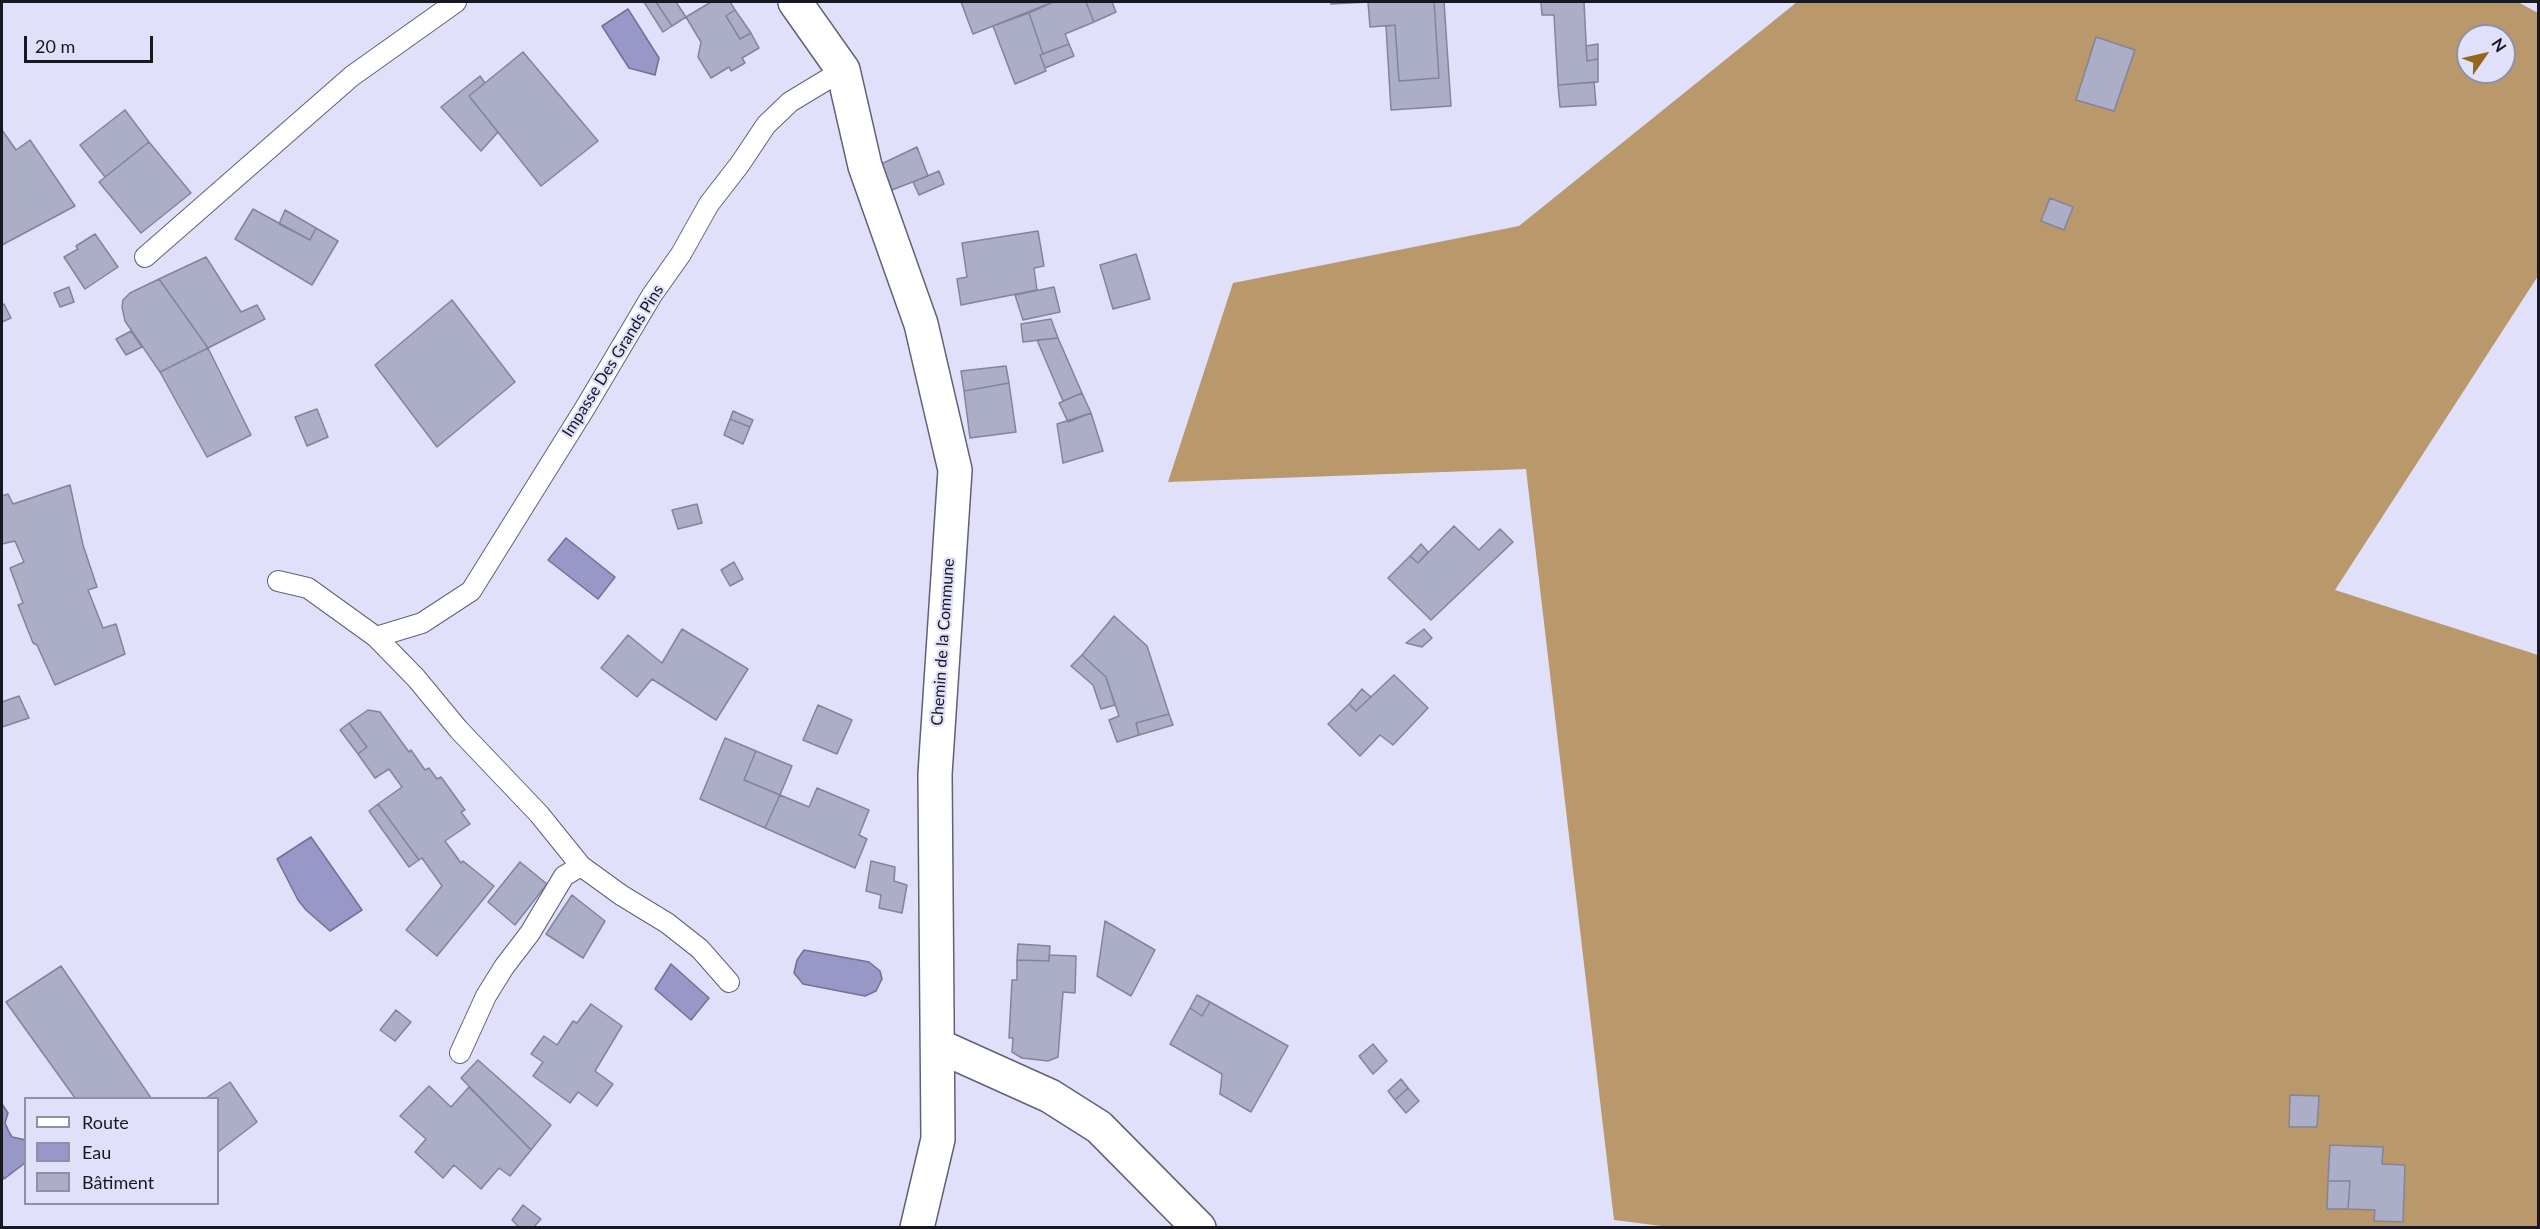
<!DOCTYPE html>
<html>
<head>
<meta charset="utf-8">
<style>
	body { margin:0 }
	#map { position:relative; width:2540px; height:1229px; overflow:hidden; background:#e0e0fb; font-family:Lato,sans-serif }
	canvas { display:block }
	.frame { position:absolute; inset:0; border:3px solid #181822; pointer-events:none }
	.legend { position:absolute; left:24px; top:1097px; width:195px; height:108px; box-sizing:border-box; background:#e0e0fb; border:2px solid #9090a4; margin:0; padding:8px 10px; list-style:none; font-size:18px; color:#181822 }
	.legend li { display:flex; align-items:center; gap:12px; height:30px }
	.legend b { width:30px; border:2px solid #9090a4 }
	.north { position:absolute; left:2456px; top:24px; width:60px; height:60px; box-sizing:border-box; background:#e0e0fb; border:2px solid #9090a4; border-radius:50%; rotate:56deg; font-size:16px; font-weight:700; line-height:24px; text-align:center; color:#181822 }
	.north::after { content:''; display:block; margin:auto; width:21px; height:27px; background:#966716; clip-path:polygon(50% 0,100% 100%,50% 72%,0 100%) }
	.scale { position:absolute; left:24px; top:36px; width:129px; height:27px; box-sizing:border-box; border:3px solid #181822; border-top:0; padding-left:8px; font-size:18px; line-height:21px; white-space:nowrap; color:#181822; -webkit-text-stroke:4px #e0e0fb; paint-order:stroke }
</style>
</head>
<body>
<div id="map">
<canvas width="2540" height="1229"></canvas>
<div class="frame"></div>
<ul class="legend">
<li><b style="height:8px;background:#fff"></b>Route</li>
<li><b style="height:16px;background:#9797c8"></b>Eau</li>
<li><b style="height:16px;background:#acadc6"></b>Bâtiment</li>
</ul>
<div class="north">N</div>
<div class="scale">20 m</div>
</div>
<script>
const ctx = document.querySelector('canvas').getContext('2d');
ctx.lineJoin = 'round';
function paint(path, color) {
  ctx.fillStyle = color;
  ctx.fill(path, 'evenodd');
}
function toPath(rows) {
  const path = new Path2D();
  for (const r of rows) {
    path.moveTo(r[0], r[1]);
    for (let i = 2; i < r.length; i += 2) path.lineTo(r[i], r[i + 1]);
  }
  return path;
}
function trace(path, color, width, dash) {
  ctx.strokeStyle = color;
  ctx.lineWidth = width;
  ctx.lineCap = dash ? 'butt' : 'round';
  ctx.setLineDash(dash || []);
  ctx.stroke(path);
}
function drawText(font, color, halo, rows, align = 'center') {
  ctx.font = font + ' Lato,sans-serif';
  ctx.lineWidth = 4.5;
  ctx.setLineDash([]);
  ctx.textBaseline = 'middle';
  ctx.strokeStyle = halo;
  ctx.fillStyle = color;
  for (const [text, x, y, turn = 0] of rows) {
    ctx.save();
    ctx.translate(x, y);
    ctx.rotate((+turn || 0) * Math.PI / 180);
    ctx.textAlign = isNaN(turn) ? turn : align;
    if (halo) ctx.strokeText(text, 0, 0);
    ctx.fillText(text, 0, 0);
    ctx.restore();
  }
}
paint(toPath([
	[1797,2,2518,2,2538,13,2538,276,2335,590,2538,655,2538,1227,1677,1228,1614,1220,1526,469,1168,482,1233,283,1519,226],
	[2468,36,2504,36,2504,72,2468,72]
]), '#b9986b');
const water = toPath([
	[628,9,659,58,655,75,629,68,602,26,628,9],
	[566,538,615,577,598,599,548,560,566,538],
	[311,837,362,910,330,931,306,910,298,900,277,859,311,837],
	[804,950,869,962,880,971,882,979,876,991,865,996,803,984,794,973,797,960,804,950],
	[671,964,709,998,691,1020,655,989,671,964],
	[2,1104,8,1113,5,1123,9,1132,12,1137,26,1140,25,1163,4,1179,2,1175,2,1104]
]);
paint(water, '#9797c8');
trace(water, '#717196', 1.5);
const building = toPath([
	[644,2,656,2,672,26,663,32,644,2],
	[656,2,676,2,686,17,672,26,656,2],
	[711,2,730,2,735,10,726,16,740,39,751,33,759,48,742,58,745,63,731,71,729,67,711,78,698,57,701,42,686,17,711,2],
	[961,2,1053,2,973,34,961,2],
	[1053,2,1086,2,1094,22,1065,34,1069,44,1043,54,1029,13,1053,2],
	[1086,2,1112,2,1116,12,1094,22,1086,2],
	[1331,2,1434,2,1439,78,1399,81,1395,25,1370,27,1368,2,1331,4,1331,2],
	[1434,2,1444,2,1451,106,1391,110,1386,26,1395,25,1399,81,1439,78,1434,2],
	[1541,2,1584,2,1587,61,1598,59,1598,82,1558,85,1554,15,1542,15,1541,2],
	[735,10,751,33,740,39,726,16,735,10],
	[1029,13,1043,54,1040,55,1046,71,1015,84,993,26,1029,13],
	[2096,37,2135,50,2114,111,2076,100,2096,37],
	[1069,44,1074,56,1045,68,1040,55,1069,44],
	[1598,44,1598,59,1587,61,1586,46,1598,44],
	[523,52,598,141,541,186,469,96,523,52],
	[480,76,485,83,469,96,498,132,481,151,441,107,480,76],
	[1594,82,1596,105,1560,107,1558,85,1594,82],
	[125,110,149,142,105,177,80,145,125,110],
	[2,130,16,150,30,140,75,206,2,245,2,130],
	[149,142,191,193,141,233,99,182,149,142],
	[917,147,928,176,884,193,875,167,917,147],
	[939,171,944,184,919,195,913,182,939,171],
	[2050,198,2073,207,2064,230,2041,221,2050,198],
	[253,209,310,240,316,228,338,241,312,285,235,239,253,209],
	[285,210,316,228,310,240,279,224,285,210],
	[1038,231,1044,266,1034,268,1037,290,961,305,957,279,967,277,962,243,1038,231],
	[95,234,118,267,85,289,64,257,78,249,76,246,95,234],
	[1136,254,1150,299,1113,309,1100,265,1136,254],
	[206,257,241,312,257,305,265,319,208,348,159,279,206,257],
	[159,279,208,348,160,372,125,321,122,307,123,300,130,293,159,279],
	[69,287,74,302,60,307,54,293,69,287],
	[1054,287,1060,312,1023,320,1015,295,1054,287],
	[452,300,515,382,437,447,375,365,452,300],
	[4,304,11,318,2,322,2,305,4,304],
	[1051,319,1058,338,1023,342,1021,324,1051,319],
	[131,331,142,347,126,355,116,339,131,331],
	[1058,338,1082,393,1063,401,1037,340,1058,338],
	[208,348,251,435,207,457,160,372,208,348],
	[1006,366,1009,383,964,391,961,371,1006,366],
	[1009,383,1016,432,970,438,964,391,1009,383],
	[1082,393,1091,413,1068,422,1059,403,1082,393],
	[317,409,328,437,307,446,295,417,317,409],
	[733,411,753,420,750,427,730,419,733,411],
	[1091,413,1103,451,1063,463,1057,424,1091,413],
	[730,419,750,427,743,444,724,435,730,419],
	[70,485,83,545,97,587,88,590,103,628,116,624,125,654,55,685,37,645,33,643,18,605,23,603,10,568,24,562,15,541,2,544,2,496,8,494,13,504,70,485],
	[697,504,702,523,678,529,672,510,697,504],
	[1454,526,1479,550,1500,529,1513,542,1431,620,1388,578,1410,556,1418,563,1454,526],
	[1421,544,1428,552,1418,563,1410,556,1421,544],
	[734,562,743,579,730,586,721,570,734,562],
	[1114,616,1147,646,1169,714,1136,723,1139,735,1117,742,1109,720,1119,716,1106,677,1082,655,1114,616],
	[682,629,748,669,716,720,652,679,637,697,601,668,628,635,662,663,682,629],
	[1424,629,1432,638,1422,647,1406,643,1424,629],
	[1082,655,1106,677,1115,705,1101,709,1093,685,1071,666,1082,655],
	[1394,675,1428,708,1393,745,1380,735,1360,756,1328,724,1349,704,1356,711,1394,675],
	[1362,689,1371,697,1356,711,1349,704,1362,689],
	[19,696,29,718,2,727,2,702,19,696],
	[818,705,852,720,837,754,803,740,818,705],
	[368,710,380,712,409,752,411,750,425,770,429,768,437,779,441,777,465,810,461,812,470,824,445,841,461,863,463,861,494,886,437,956,406,930,442,886,422,858,419,860,378,804,402,787,389,769,375,778,358,754,367,747,349,723,368,710],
	[1169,714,1173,725,1139,735,1136,723,1169,714],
	[349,723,367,747,358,754,340,730,349,723],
	[725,738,756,751,744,780,780,795,765,828,700,799,725,738],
	[756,751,792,766,780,795,744,780,756,751],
	[817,788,869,810,859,835,867,839,855,868,765,828,780,795,809,807,817,788],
	[378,804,419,860,409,867,369,811,378,804],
	[871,861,895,867,894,881,907,885,902,913,879,908,881,895,866,891,871,861],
	[520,862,547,884,515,925,488,902,520,862],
	[572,895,605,921,583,958,546,934,572,895],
	[1105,921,1155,950,1131,996,1097,976,1105,921],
	[1018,944,1050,946,1049,961,1017,960,1018,944],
	[1049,955,1076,956,1075,993,1063,992,1058,1057,1048,1061,1022,1058,1012,1052,1013,1038,1009,1038,1012,980,1017,980,1017,960,1049,961,1049,955],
	[61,966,151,1098,75,1098,6,1002,61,966],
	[1197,995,1210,1002,1202,1016,1190,1008,1197,995],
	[1210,1002,1288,1046,1251,1112,1220,1094,1222,1074,1170,1044,1190,1008,1202,1016,1210,1002],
	[591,1004,622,1026,595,1071,613,1084,597,1106,578,1092,570,1103,533,1076,543,1062,531,1054,544,1036,557,1045,573,1021,577,1023,591,1004],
	[396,1010,411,1022,395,1041,380,1030,396,1010],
	[1373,1044,1387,1061,1373,1074,1359,1056,1373,1044],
	[478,1060,551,1125,531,1150,461,1078,478,1060],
	[1401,1079,1408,1088,1395,1100,1388,1091,1401,1079],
	[230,1082,257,1122,218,1152,218,1098,206,1098,230,1082],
	[429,1086,451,1107,469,1087,531,1150,510,1176,499,1168,481,1189,454,1165,443,1178,415,1152,426,1139,400,1116,429,1086],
	[1408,1088,1419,1101,1406,1113,1395,1100,1408,1088],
	[2290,1095,2319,1096,2317,1127,2289,1127,2290,1095],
	[2330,1145,2383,1147,2382,1164,2405,1165,2403,1222,2374,1221,2375,1210,2348,1209,2350,1181,2328,1181,2330,1145],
	[2328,1181,2350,1181,2348,1209,2327,1209,2328,1181],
	[523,1205,541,1219,533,1228,520,1228,512,1220,523,1205]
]);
paint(building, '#acadc6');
trace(building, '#83839b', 1.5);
const lane = toPath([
	[145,257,352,76,456,2],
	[278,581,308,588,376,637,422,623,471,591,585,408,652,295,681,254,709,204,740,164,766,125,790,102,843,70],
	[376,637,416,678,459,730,539,814,581,866,621,895,667,923,700,949,729,982],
	[460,1053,486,996,504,967,530,933,564,876,581,866]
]);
const street = toPath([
	[795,2,843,70,865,166,921,324,955,470,935,774,938,1139,917,1228],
	[939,1046,1050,1096,1099,1127,1199,1228]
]);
trace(lane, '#606077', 22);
trace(street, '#606077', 36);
trace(lane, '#fff', 20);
trace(street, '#fff', 33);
drawText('16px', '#181822', '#e0e0fb', [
	["Impasse Des Grands Pins",613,361,-58],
	["Chemin de la Commune",943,642,-86]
]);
</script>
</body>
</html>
